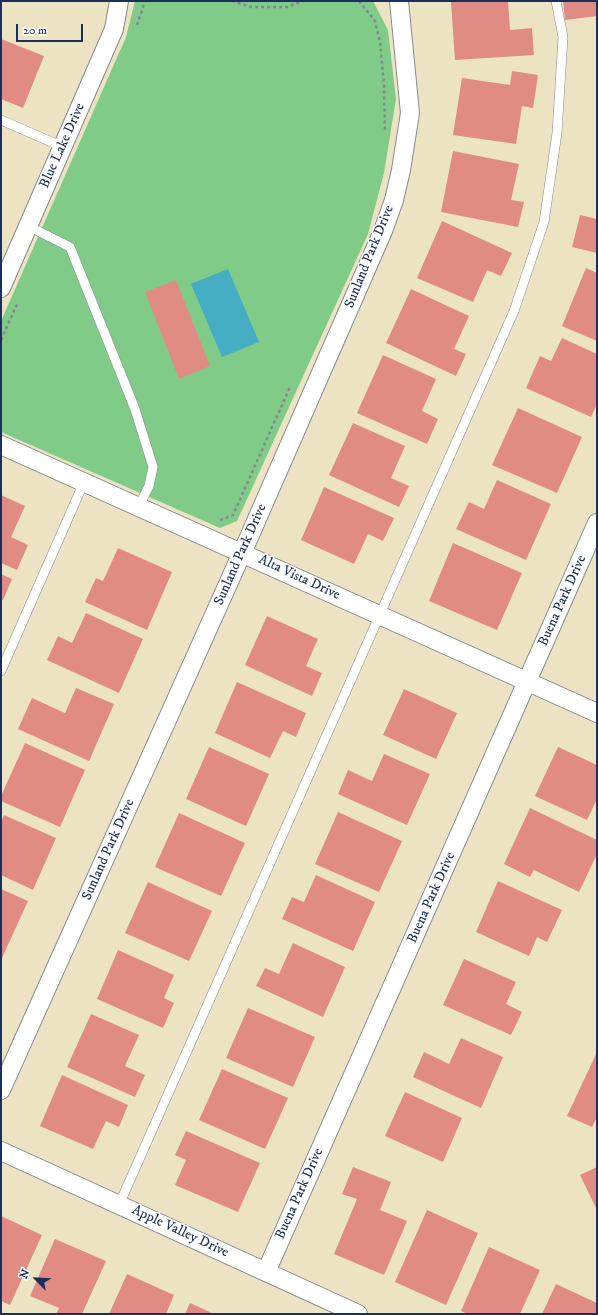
<!DOCTYPE html>
<html>
<head>
<meta charset="utf-8">
<style>
	body { margin:0 }
	#map { position:relative; width:598px; height:1315px; overflow:hidden; background:#ece3c3; font-family:"IM FELL DW Pica",serif }
	canvas { display:block }
	.frame { position:absolute; inset:0; border:2px solid #1b2f5e; pointer-events:none }
	.north { position:absolute; left:16px; top:1259px; width:40px; height:40px; -webkit-text-stroke:3px #fff; paint-order:stroke; rotate:294deg; font-size:11px; font-weight:700; line-height:16px; text-align:center; color:#1b2f5e }
	.north::after { content:''; display:block; margin:auto; width:14px; height:18px; background:#1b2f5e; clip-path:polygon(50% 0,100% 100%,50% 72%,0 100%) }
	.scale { position:absolute; left:16px; top:24px; width:67px; height:18px; box-sizing:border-box; border:2px solid #1b2f5e; border-top:0; padding-left:5px; font-size:12px; line-height:14px; white-space:nowrap; color:#1b2f5e; -webkit-text-stroke:3px #fff; paint-order:stroke }
</style>
</head>
<body>
<div id="map">
<canvas width="598" height="1315"></canvas>
<div class="frame"></div>
<div class="north">N</div>
<div class="scale">20 m</div>
</div>
<script>
const ctx = document.querySelector('canvas').getContext('2d');
ctx.lineJoin = 'round';
function paint(path, color) {
  ctx.fillStyle = color;
  ctx.fill(path, 'evenodd');
}
function toPath(rows) {
  const path = new Path2D();
  for (const r of rows) {
    path.moveTo(r[0], r[1]);
    for (let i = 2; i < r.length; i += 2) path.lineTo(r[i], r[i + 1]);
  }
  return path;
}
function trace(path, color, width, dash) {
  ctx.strokeStyle = color;
  ctx.lineWidth = width;
  ctx.lineCap = dash ? 'butt' : 'round';
  ctx.setLineDash(dash || []);
  ctx.stroke(path);
}
function drawText(font, color, halo, rows, align = 'center') {
  ctx.font = font + ' "IM FELL DW Pica",serif';
  ctx.lineWidth = 3;
  ctx.setLineDash([]);
  ctx.textBaseline = 'middle';
  ctx.strokeStyle = halo;
  ctx.fillStyle = color;
  for (const [text, x, y, turn = 0] of rows) {
    ctx.save();
    ctx.translate(x, y);
    ctx.rotate((+turn || 0) * Math.PI / 180);
    ctx.textAlign = isNaN(turn) ? turn : align;
    if (halo) ctx.strokeText(text, 0, 0);
    ctx.fillText(text, 0, 0);
    ctx.restore();
  }
}
paint(toPath([
	[135,1,373,1,388,30,396,99,384,173,368,234,237,521,220,528,1,432,1,321,126,37]
]), '#81cb88');
paint(toPath([
	[228,269,259,342,222,357,191,284]
]), '#45adc4');
paint(toPath([
	[474,1,508,1,510,30,532,28,534,55,455,60,451,2],
	[563,1,597,1,597,16,565,20],
	[1,39,44,56,23,108,1,99],
	[512,71,538,75,533,108,522,106,516,144,453,135,462,78,510,85],
	[453,151,519,164,511,200,524,202,518,227,441,212],
	[580,215,597,219,597,253,572,247],
	[442,221,512,253,501,276,487,270,473,302,417,278],
	[586,268,597,273,597,341,562,326],
	[176,280,210,366,179,379,145,292],
	[411,289,469,316,454,349,466,354,456,376,386,343],
	[562,338,597,354,597,404,591,417,526,388,540,356,551,361],
	[383,355,436,379,422,411,438,419,427,444,357,413],
	[518,408,582,437,557,493,492,465],
	[353,423,405,446,391,478,409,486,399,507,329,475],
	[497,480,551,504,526,560,456,529,469,502,484,509],
	[324,487,394,518,383,541,368,534,354,564,301,540],
	[1,495,25,506,11,537,28,545,17,570,1,563],
	[453,543,522,573,497,630,429,601],
	[118,548,172,572,147,630,85,602,96,578,103,581],
	[1,574,12,579,3,600,1,599],
	[86,613,143,639,119,693,47,660,58,636,72,643],
	[267,616,318,639,306,666,322,673,312,696,245,665],
	[237,682,306,713,296,737,283,731,270,758,215,733],
	[76,688,114,704,89,761,18,729,32,698,65,713],
	[404,689,457,713,436,759,383,735],
	[25,743,85,770,60,827,1,801,1,796],
	[209,747,269,774,246,826,186,799],
	[558,747,597,765,597,799,587,820,535,796],
	[384,754,430,774,407,825,338,794,348,770,372,781],
	[530,808,597,840,597,854,579,892,534,870,530,877,504,864],
	[338,812,402,841,379,892,315,864],
	[179,813,245,843,221,896,155,867],
	[4,815,56,838,33,890,1,875,1,822],
	[316,875,375,902,353,951,282,919,292,897,304,902],
	[498,881,562,910,547,942,537,937,529,956,476,932],
	[148,882,212,911,189,961,125,933],
	[1,889,28,901,2,958,1,958],
	[293,943,345,967,323,1017,256,986,265,968,279,974],
	[118,950,174,975,164,998,174,1003,163,1028,97,999],
	[464,959,516,982,506,1004,522,1012,511,1035,443,1005],
	[248,1008,315,1037,293,1087,226,1058],
	[91,1014,139,1035,125,1066,145,1075,135,1097,67,1067],
	[461,1038,503,1057,481,1108,413,1077,424,1052,449,1064],
	[597,1052,597,1117,592,1127,567,1116],
	[222,1069,288,1098,265,1149,199,1120],
	[62,1075,128,1105,119,1127,106,1121,93,1149,40,1126],
	[405,1092,462,1118,443,1162,385,1136],
	[186,1131,260,1163,238,1212,175,1185,186,1160,175,1155],
	[353,1167,391,1182,380,1210,407,1221,384,1275,334,1254,357,1199,342,1194],
	[597,1167,597,1210,580,1175],
	[427,1210,478,1233,446,1305,395,1282],
	[1,1216,42,1235,10,1305,1,1301],
	[55,1239,106,1261,82,1314,56,1314,59,1308,30,1296],
	[489,1247,540,1270,520,1314,468,1314,461,1311],
	[127,1274,174,1295,166,1314,109,1314],
	[556,1284,597,1303,597,1314,542,1314],
	[190,1303,214,1314,185,1314]
]), '#e08c85');
const lane = toPath([
	[1,120,63,147],
	[28,226,70,247,135,409,153,467,149,486,139,506],
	[1,671,84,482],
	[119,1205,514,311,544,222,557,133,563,37,556,1]
]);
const street = toPath([
	[1,288,114,29,119,1],
	[1,445,597,713],
	[1,1090,250,535,383,231,394,200,401,170,410,113,399,1],
	[1,1151,358,1314],
	[266,1272,597,523]
]);
trace(lane, '#848990', 10);
trace(street, '#848990', 20);
trace(toPath([
	[232,1,251,7,287,7,302,1],
	[359,1,375,21,380,42,384,85,385,132],
	[137,25,145,1],
	[1,340,18,302],
	[220,520,233,515,290,387]
]), '#848990', 2.5, [3, 3]);
trace(lane, '#fff', 9);
trace(street, '#fff', 18);
drawText('14px', '#1b2f5e', '#fff', [
	["Blue Lake Drive",63,146,-66],
	["Sunland Park Drive",370,257,-68],
	["Sunland Park Drive",241,555,-66],
	["Alta Vista Drive",299,578,25],
	["Buena Park Drive",563,601,-66],
	["Sunland Park Drive",109,850,-66],
	["Buena Park Drive",432,898,-66],
	["Buena Park Drive",300,1194,-66],
	["Apple Valley Drive",180,1232,25]
]);
</script>
</body>
</html>
